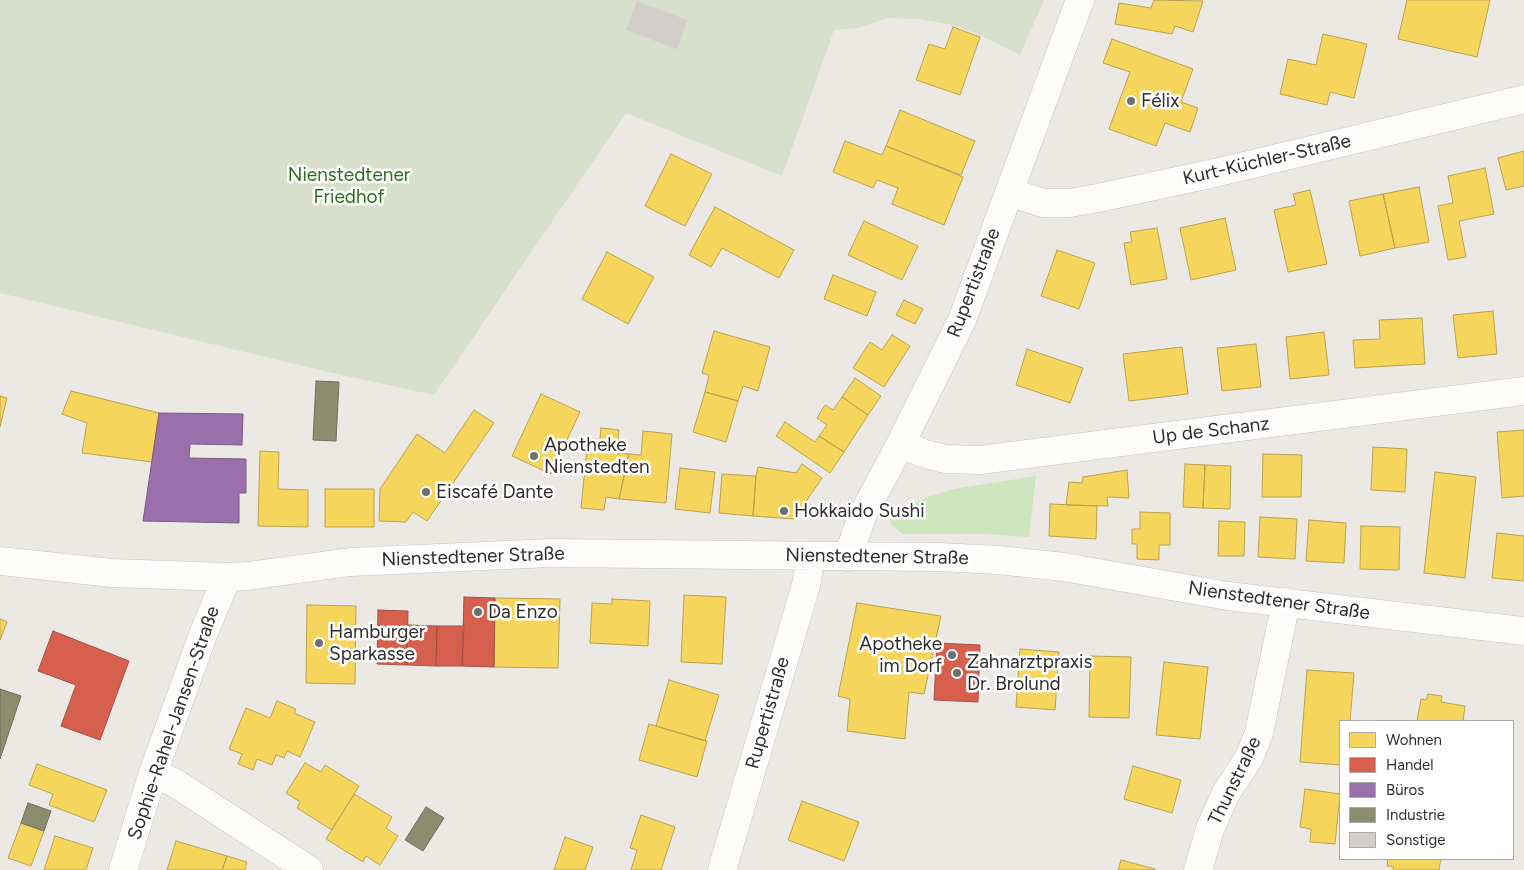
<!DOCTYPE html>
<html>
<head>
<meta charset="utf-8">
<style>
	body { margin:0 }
	#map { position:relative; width:1524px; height:870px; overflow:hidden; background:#ece8e4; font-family:Figtree,sans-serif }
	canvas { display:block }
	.legend { position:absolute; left:1339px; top:720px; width:175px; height:140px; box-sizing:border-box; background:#fff; border:1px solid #ababab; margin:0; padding:6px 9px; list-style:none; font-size:15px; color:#2e2e2e }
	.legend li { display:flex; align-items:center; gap:10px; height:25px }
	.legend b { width:25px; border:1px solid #ababab }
</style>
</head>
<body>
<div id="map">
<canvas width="1524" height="870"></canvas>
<ul class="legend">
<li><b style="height:14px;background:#f6d55c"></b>Wohnen</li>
<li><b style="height:14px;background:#d6604d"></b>Handel</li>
<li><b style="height:14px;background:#9970ab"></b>Büros</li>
<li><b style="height:14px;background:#8c8c6e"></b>Industrie</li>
<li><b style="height:14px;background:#d1cecb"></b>Sonstige</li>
</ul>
</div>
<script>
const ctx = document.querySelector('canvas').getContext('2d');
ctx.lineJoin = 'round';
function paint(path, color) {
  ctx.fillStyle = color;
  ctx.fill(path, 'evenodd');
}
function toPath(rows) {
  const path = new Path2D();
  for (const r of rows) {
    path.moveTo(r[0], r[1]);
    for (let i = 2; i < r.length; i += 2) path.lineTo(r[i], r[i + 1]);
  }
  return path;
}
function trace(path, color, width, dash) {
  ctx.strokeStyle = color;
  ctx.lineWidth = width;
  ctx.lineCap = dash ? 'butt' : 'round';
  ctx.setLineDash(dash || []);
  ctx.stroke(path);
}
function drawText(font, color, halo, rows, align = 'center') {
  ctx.font = font + ' Figtree,sans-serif';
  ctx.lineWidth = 5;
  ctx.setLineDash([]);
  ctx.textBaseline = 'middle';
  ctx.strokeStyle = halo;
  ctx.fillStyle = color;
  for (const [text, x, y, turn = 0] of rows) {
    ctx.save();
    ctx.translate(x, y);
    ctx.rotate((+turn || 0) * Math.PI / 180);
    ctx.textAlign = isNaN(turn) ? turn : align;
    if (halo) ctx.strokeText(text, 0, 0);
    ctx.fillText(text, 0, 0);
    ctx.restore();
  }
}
paint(toPath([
	[1036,476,1029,537,986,534,903,534,891,524,890,519,894,512,925,498,954,489]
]), '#cee6be');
paint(toPath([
	[0,0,1044,0,1020,55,982,36,953,25,920,19,888,18,858,28,834,30,782,176,626,113,434,395,328,372,0,293]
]), '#d8e0cc');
const homes = toPath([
	[1154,0,1203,1,1193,32,1175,26,1172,34,1115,24,1119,3,1151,8,1154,0],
	[1407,0,1490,0,1477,57,1398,39,1407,0],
	[953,27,980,37,960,95,916,80,929,44,945,49,953,27],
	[1323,34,1367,44,1354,98,1330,92,1327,105,1280,94,1288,59,1316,65,1323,34],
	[1112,39,1193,69,1181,102,1198,108,1190,132,1165,123,1156,146,1109,129,1130,72,1103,63,1112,39],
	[900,110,975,141,961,175,886,146,900,110],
	[845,141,882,155,886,146,963,177,944,225,892,204,898,188,877,180,873,188,833,172,845,141],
	[1524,151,1524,186,1506,190,1498,158,1524,151],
	[671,154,712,174,685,226,645,206,671,154],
	[1485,168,1494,214,1459,221,1466,257,1448,260,1438,206,1453,203,1448,176,1485,168],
	[1419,187,1429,242,1395,248,1383,194,1419,187],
	[1310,190,1327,264,1288,272,1274,210,1296,205,1293,194,1310,190],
	[1383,194,1395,248,1360,256,1349,201,1383,194],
	[715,207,794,250,779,278,722,248,711,267,689,255,715,207],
	[1225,218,1236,270,1191,280,1180,228,1225,218],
	[864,221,918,246,902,280,848,255,864,221],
	[1157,228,1167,279,1131,285,1124,243,1132,242,1130,232,1157,228],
	[1057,250,1095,263,1079,309,1041,296,1057,250],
	[607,252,654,277,628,324,582,299,607,252],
	[833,275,876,292,867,316,824,299,833,275],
	[904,300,923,309,915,324,896,315,904,300],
	[1493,311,1497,354,1458,358,1453,315,1493,311],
	[1422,318,1425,364,1355,368,1353,340,1380,339,1379,320,1422,318],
	[714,331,770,347,758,391,743,386,738,401,705,392,709,375,702,373,714,331],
	[1324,332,1329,375,1290,379,1286,337,1324,332],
	[892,335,910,346,884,387,853,368,870,342,882,350,892,335],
	[1256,344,1261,387,1222,391,1217,348,1256,344],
	[1182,347,1188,394,1129,401,1123,354,1182,347],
	[1027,349,1083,368,1070,403,1016,385,1027,349],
	[855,378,881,396,868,415,842,397,855,378],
	[71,391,159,413,152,462,82,453,87,423,62,414,71,391],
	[705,392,738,401,726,442,693,432,705,392],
	[541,394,580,412,551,474,512,456,541,394],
	[0,396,7,398,0,427,0,396],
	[842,397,868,415,844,452,819,436,827,425,817,418,825,405,833,410,842,397],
	[474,410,494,423,427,521,413,512,406,522,379,521,380,489,417,434,445,453,474,410],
	[785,422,815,442,819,436,844,452,830,473,776,436,785,422],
	[601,428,619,430,617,453,629,454,619,499,606,497,604,510,581,508,587,448,599,449,601,428],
	[1524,430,1524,496,1502,498,1497,432,1524,430],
	[643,431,672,434,666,503,619,499,629,454,641,455,643,431],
	[1373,447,1407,449,1405,492,1371,490,1373,447],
	[260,451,279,452,278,489,308,490,308,527,258,526,260,451],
	[1263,454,1302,455,1301,497,1262,497,1263,454],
	[802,464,822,478,794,519,753,516,756,476,758,467,796,473,802,464],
	[1185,464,1205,465,1203,508,1183,507,1185,464],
	[1205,465,1231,466,1230,509,1203,508,1205,465],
	[680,468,715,472,710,513,675,509,680,468],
	[1127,470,1129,498,1107,497,1108,506,1066,505,1069,482,1082,483,1083,477,1127,470],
	[1435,472,1476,477,1465,578,1424,573,1435,472],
	[722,474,756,476,753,516,719,513,722,474],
	[325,489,374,489,374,527,325,527,325,489],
	[1050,504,1097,506,1096,539,1049,536,1050,504],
	[1140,512,1170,513,1170,545,1159,545,1159,560,1137,559,1137,544,1132,544,1132,529,1140,529,1140,512],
	[1260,517,1297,519,1295,559,1258,557,1260,517],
	[1309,520,1346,523,1344,563,1306,561,1309,520],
	[1219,521,1245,522,1244,556,1218,556,1219,521],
	[1361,526,1400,527,1399,570,1360,569,1361,526],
	[1497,533,1524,536,1524,581,1492,578,1497,533],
	[684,595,726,597,722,664,681,662,684,595],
	[495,598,560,599,558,668,494,667,495,598],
	[612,599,650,601,648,646,590,643,592,603,612,604,612,599],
	[857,603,941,616,924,694,909,692,905,739,847,731,850,699,838,696,857,603],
	[307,605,356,606,355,684,306,683,307,605],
	[0,619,7,622,0,640,0,619],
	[1020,649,1059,652,1055,710,1016,707,1020,649],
	[1090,656,1131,657,1129,718,1089,717,1090,656],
	[1164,662,1208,667,1200,739,1156,735,1164,662],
	[1307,670,1354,673,1350,721,1340,721,1340,765,1300,762,1307,670],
	[669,680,719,695,705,741,656,726,669,680],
	[1428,694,1442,696,1441,702,1465,706,1463,721,1417,721,1421,699,1426,700,1428,694],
	[277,701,296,709,294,713,315,722,300,757,287,751,284,758,276,755,272,765,257,759,253,770,238,764,242,754,229,749,246,708,270,718,277,701],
	[649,724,707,741,697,777,639,760,649,724],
	[305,763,321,772,325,765,359,786,332,830,297,808,300,802,286,793,305,763],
	[37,764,107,790,94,822,49,805,53,794,29,785,37,764],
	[1133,766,1181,780,1172,813,1124,799,1133,766],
	[1305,789,1340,794,1335,844,1310,842,1311,829,1300,827,1305,789],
	[354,794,392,817,386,828,398,836,380,865,366,856,363,862,326,839,354,794],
	[802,801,859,822,844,861,788,840,802,801],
	[641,815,675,827,661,870,631,870,637,850,630,848,641,815],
	[21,823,44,831,31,866,8,858,21,823],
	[55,836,93,848,86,870,44,870,55,836],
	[565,837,593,847,585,870,554,870,565,837],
	[176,841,227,856,222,870,167,870,176,841],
	[227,856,247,862,245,870,222,870,227,856],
	[1388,859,1441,859,1439,870,1393,870,1394,867,1387,866,1388,859],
	[1121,860,1155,869,1155,870,1118,870,1121,860]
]);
paint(homes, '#f6d55c');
trace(homes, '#baa34e', 1);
const shops = toPath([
	[464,597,495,598,494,667,462,666,464,597],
	[378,610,408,611,407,665,377,664,378,610],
	[407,625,437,626,436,666,407,665,407,625],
	[437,626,464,626,462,666,436,666,437,626],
	[53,631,129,661,100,740,61,726,76,685,38,671,53,631],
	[937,643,980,645,978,702,934,700,937,643]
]);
paint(shops, '#d6604d');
trace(shops, '#a45144', 1);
const offices = toPath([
	[159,413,243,414,242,445,190,444,189,458,246,459,246,493,239,493,239,523,143,521,159,413]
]);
paint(offices, '#9970ab');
trace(offices, '#795c86', 1);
const industry = toPath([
	[316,381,339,382,336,441,313,440,316,381],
	[0,689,21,696,0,759,0,689],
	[28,803,51,811,44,831,21,823,28,803],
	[426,807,444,818,423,851,405,840,426,807]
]);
paint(industry, '#8c8c6e');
trace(industry, '#70705b', 1);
const building = toPath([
	[637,1,687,20,677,49,626,30,637,1]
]);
paint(building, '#d1cecb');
trace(building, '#d7d4d0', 1);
const minor = toPath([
	[1009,192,1043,203,1070,203,1098,198,1219,172,1524,99],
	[901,443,922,453,945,459,980,460,1524,391],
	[848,557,862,516,901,443,962,320,1080,0],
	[0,561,112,573,227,577,248,576,350,562,551,553,939,557,998,560,1064,567,1228,596,1524,631],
	[153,773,175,783,309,870],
	[123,870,153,773,204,632,227,577],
	[722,870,806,585,811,556],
	[1198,870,1210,829,1226,793,1249,758,1259,733,1286,602]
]);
trace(minor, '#c5c4c5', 29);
trace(minor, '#fcfcfb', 28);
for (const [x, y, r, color] of [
	[1131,101,5,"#706f6e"],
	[534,456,5,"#706f6e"],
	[426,492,5,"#706f6e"],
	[784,511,5,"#706f6e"],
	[478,612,5,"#706f6e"],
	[319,643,5,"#706f6e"],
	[952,655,5,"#706f6e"],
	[957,673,5,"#706f6e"]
]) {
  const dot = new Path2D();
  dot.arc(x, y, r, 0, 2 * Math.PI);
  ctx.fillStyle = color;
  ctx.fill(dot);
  trace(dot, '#fff', 2);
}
drawText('19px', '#2e2e2e', '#fff', [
	["Félix",1141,101],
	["Apotheke",544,445],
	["Nienstedten",544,467],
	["Eiscafé Dante",436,492],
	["Hokkaido Sushi",794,511],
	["Da Enzo",488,612],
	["Hamburger",329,632],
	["Sparkasse",329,654],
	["Apotheke",942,644,"right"],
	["im Dorf",942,666,"right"],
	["Zahnarztpraxis",967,662],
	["Dr. Brolund",967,684]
], 'left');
drawText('19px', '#2e2e2e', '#fff', [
	["Kurt-Küchler-Straße",1267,160,-13],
	["Rupertistraße",974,283,-69],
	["Up de Schanz",1211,431,-7],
	["Nienstedtener Straße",473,557,-2],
	["Nienstedtener Straße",877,557,1],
	["Nienstedtener Straße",1279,601,8],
	["Rupertistraße",768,713,-74],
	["Sophie-Rahel-Jansen-Straße",174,723,-71],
	["Thunstraße",1235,781,-64]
]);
drawText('19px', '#2c6e1b', '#fff', [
	["Nienstedtener",349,175],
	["Friedhof",349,197]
]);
</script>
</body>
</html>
